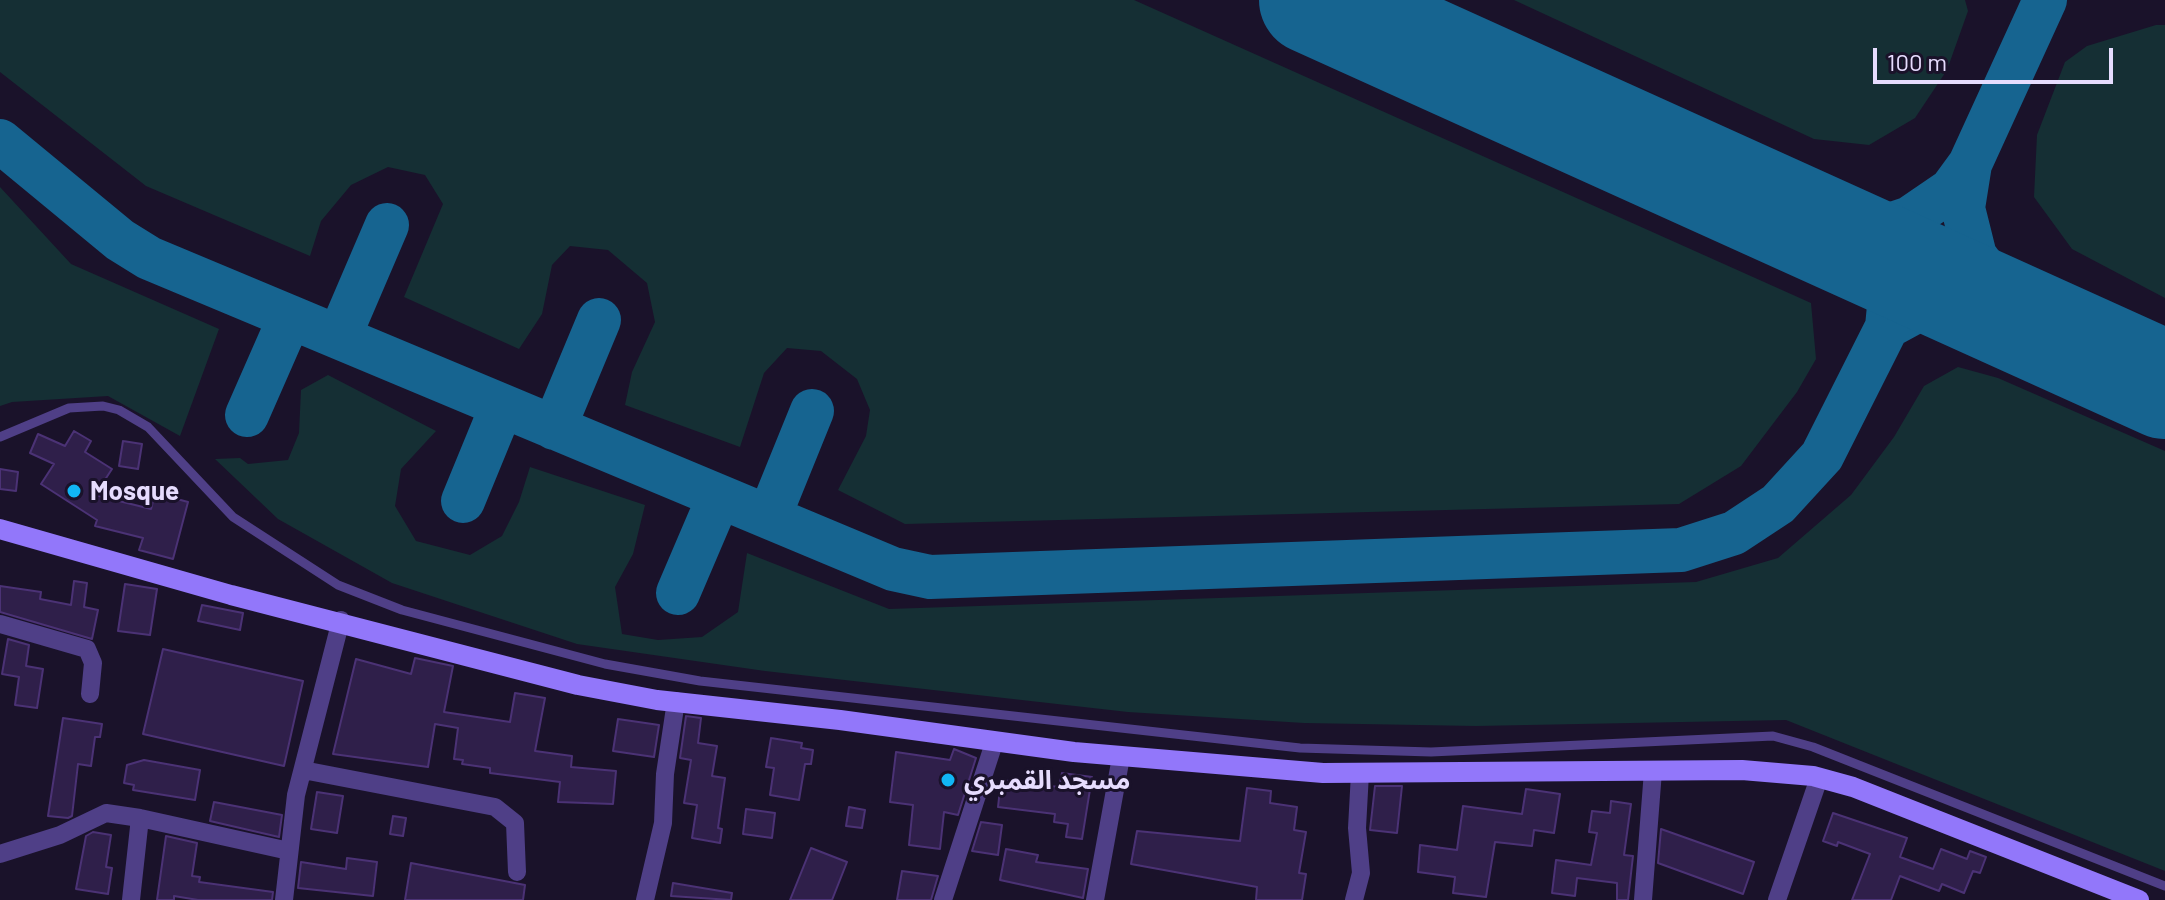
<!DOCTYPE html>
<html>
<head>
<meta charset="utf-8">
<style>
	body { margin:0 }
	#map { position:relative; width:2165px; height:900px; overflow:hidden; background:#1a122a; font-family:Barlow,sans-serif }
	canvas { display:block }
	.scale { position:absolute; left:1873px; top:48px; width:240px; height:36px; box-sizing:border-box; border:4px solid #e6dcfe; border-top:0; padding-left:10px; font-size:24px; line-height:28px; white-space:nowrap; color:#e6dcfe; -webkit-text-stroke:6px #1a122a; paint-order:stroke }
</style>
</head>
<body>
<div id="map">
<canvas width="2165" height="900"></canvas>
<div class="scale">100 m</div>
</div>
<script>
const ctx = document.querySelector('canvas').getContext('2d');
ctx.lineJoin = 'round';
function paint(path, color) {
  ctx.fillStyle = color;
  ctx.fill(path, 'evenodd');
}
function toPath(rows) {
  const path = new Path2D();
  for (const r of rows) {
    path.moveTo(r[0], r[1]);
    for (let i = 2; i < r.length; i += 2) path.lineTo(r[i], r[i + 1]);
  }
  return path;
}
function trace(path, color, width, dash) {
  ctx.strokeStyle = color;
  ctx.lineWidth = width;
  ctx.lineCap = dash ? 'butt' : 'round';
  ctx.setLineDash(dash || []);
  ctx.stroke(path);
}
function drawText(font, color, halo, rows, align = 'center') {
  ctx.font = font + ' Barlow,"Noto Sans Arabic",sans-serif';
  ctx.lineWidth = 6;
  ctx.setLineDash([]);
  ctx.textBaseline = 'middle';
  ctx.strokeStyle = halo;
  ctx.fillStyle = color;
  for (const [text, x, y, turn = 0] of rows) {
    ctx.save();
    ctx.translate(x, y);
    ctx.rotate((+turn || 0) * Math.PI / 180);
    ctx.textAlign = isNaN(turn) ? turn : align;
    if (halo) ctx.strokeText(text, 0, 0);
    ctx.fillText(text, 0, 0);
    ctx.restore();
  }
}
paint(toPath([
	[0,0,1134,0,1811,303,1816,359,1797,392,1741,466,1679,504,905,524,838,490,866,436,870,410,857,379,821,351,787,348,764,373,740,447,625,405,632,372,655,322,647,283,608,250,570,246,552,265,542,314,519,349,404,297,443,204,425,175,388,167,351,185,321,221,310,256,146,186,0,72],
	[1514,0,1965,0,1968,11,1947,70,1915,118,1869,145,1814,139],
	[2156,25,2165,25,2165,298,2072,249,2034,197,2037,135,2065,62,2087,46],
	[0,187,71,264,219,329,180,436,108,396,12,402,0,406],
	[1958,367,1998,378,2165,451,2165,871,1786,720,1476,726,1304,723,1128,712,765,671,577,644,392,583,278,519,215,459,240,458,248,464,288,460,299,433,301,390,328,375,436,431,401,469,395,506,416,541,470,555,502,536,519,502,530,467,645,505,633,554,615,587,622,634,658,640,702,637,738,612,747,553,889,609,1696,582,1778,558,1851,495,1894,437,1924,386]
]), '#152f34');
trace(toPath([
	[0,141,120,240,149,258,893,569,930,577,1681,550,1734,533,1778,504,1822,456,1887,327,1933,302,1973,295],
	[1970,164,2045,0],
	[1829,233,1886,226,1910,218,1951,190,1970,164,1963,208,1975,256,2007,299,2046,331],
	[1854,244,1885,290,1889,306,1887,327],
	[339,337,387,225],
	[247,415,290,317],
	[554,428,599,320],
	[463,501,502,406],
	[769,517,812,411],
	[678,593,719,497]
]), '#166490', 44);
trace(toPath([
	[1313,0,2165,385]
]), '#166490', 108);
const building = toPath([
	[74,431,91,441,85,452,112,469,95,495,151,509,155,493,188,502,173,559,139,550,143,538,95,526,97,520,41,484,54,464,30,453,38,434,65,446,74,431],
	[123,441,142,444,138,469,119,466,123,441],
	[0,469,18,472,16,491,0,489,0,469],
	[74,581,87,583,84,607,98,610,92,639,0,612,0,586,41,592,40,599,71,605,74,581],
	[125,584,157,589,150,635,118,631,125,584],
	[202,605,243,613,240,630,198,621,202,605],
	[8,639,29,645,26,666,43,669,37,708,15,705,19,677,2,674,8,639],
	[163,649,303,681,284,766,143,734,163,649],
	[415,658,453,666,444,712,510,722,515,693,545,698,535,751,572,756,571,767,616,771,613,804,558,802,560,782,490,773,490,768,462,764,463,760,454,759,458,728,435,724,428,767,333,754,356,659,411,674,415,658],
	[686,716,701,718,698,743,717,746,712,776,725,778,718,828,722,829,720,843,692,838,697,805,684,803,691,760,680,758,686,716],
	[63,718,102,724,100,737,95,737,91,766,78,764,72,816,68,818,48,816,63,718],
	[618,719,659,725,654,757,613,751,618,719],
	[771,738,802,743,801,748,813,750,811,764,805,764,799,800,770,795,774,768,766,767,771,738],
	[954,749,976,758,958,815,944,812,940,849,909,845,913,805,890,802,896,752,950,760,954,749],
	[144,760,200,770,195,800,133,790,134,785,124,783,127,765,144,760],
	[1062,773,1092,777,1082,839,1066,837,1068,824,1054,822,1055,814,998,807,1001,780,1059,787,1062,773],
	[1375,786,1402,786,1397,833,1370,830,1375,786],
	[1247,788,1271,791,1270,803,1297,807,1294,830,1306,832,1299,873,1306,874,1302,900,1256,900,1257,887,1131,864,1137,831,1240,841,1247,788],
	[1526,789,1560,794,1554,833,1534,830,1532,846,1495,842,1486,897,1453,893,1455,877,1418,872,1420,845,1457,850,1463,806,1522,814,1526,789],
	[317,792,343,796,337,833,311,829,317,792],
	[1611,801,1631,804,1624,855,1633,856,1628,900,1617,900,1617,883,1577,878,1575,896,1552,893,1556,860,1591,865,1597,833,1589,832,1592,811,1610,813,1611,801],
	[214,802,282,815,279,837,210,821,214,802],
	[849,807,865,810,862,828,846,826,849,807],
	[746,809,775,813,772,838,743,834,746,809],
	[1833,813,1907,838,1900,857,1933,869,1941,849,1967,859,1970,851,1986,857,1980,873,1973,871,1964,893,1942,884,1939,891,1900,876,1891,900,1852,900,1870,854,1838,842,1837,846,1823,841,1833,813],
	[393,816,406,818,403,836,390,834,393,816],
	[981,822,1002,825,998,855,972,851,981,822],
	[1661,829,1754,862,1743,894,1658,863,1661,829],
	[93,832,111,835,106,867,112,868,108,894,76,889,86,836,93,832],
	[166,836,197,843,192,876,200,877,199,882,273,892,272,900,198,900,174,896,174,900,157,900,166,836],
	[811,848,847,862,832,900,790,900,811,848],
	[1006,849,1038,855,1036,862,1088,869,1083,898,1000,880,1006,849],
	[347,858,377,862,373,896,298,888,301,862,346,869,347,858],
	[411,863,525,885,523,900,405,900,411,863],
	[902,871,938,876,931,900,897,900,902,871],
	[673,883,732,893,731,900,671,896,673,883]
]);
paint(building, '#2f1f4a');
trace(building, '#4b3275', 2);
trace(toPath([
	[0,437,69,408,103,406,119,410,148,427,233,517,338,585,402,610,605,664,700,681,1300,748,1431,752,1773,736,1813,747,2165,886]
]), '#4f3f87', 9);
trace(toPath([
	[0,624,87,649,93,663,90,694],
	[303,770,495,807,515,823,517,872],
	[0,854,60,835,106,813,140,818],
	[131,900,140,818,289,851],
	[284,900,296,795,341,620],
	[645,900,663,823,665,774,676,701],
	[943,900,994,743],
	[1095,900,1121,757],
	[1354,900,1361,873,1357,828,1360,773],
	[1643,900,1653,771],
	[1777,900,1819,778]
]), '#4f3f87', 18);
trace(toPath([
	[0,529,231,595,578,685,657,700,840,720,1074,752,1323,773,1742,770,1813,776,1853,787,2139,900]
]), '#9277fa', 20);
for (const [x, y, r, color] of [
	[74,491,8,"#11b6f5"],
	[948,780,8,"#11b6f5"]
]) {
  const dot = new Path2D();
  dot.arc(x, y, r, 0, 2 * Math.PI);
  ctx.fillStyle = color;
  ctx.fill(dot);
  trace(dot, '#1a122a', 3);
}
drawText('bold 26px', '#e6dcfe', '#1a122a', [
	["Mosque",90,491],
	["مسجد القمبري",964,780]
], 'left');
</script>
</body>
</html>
